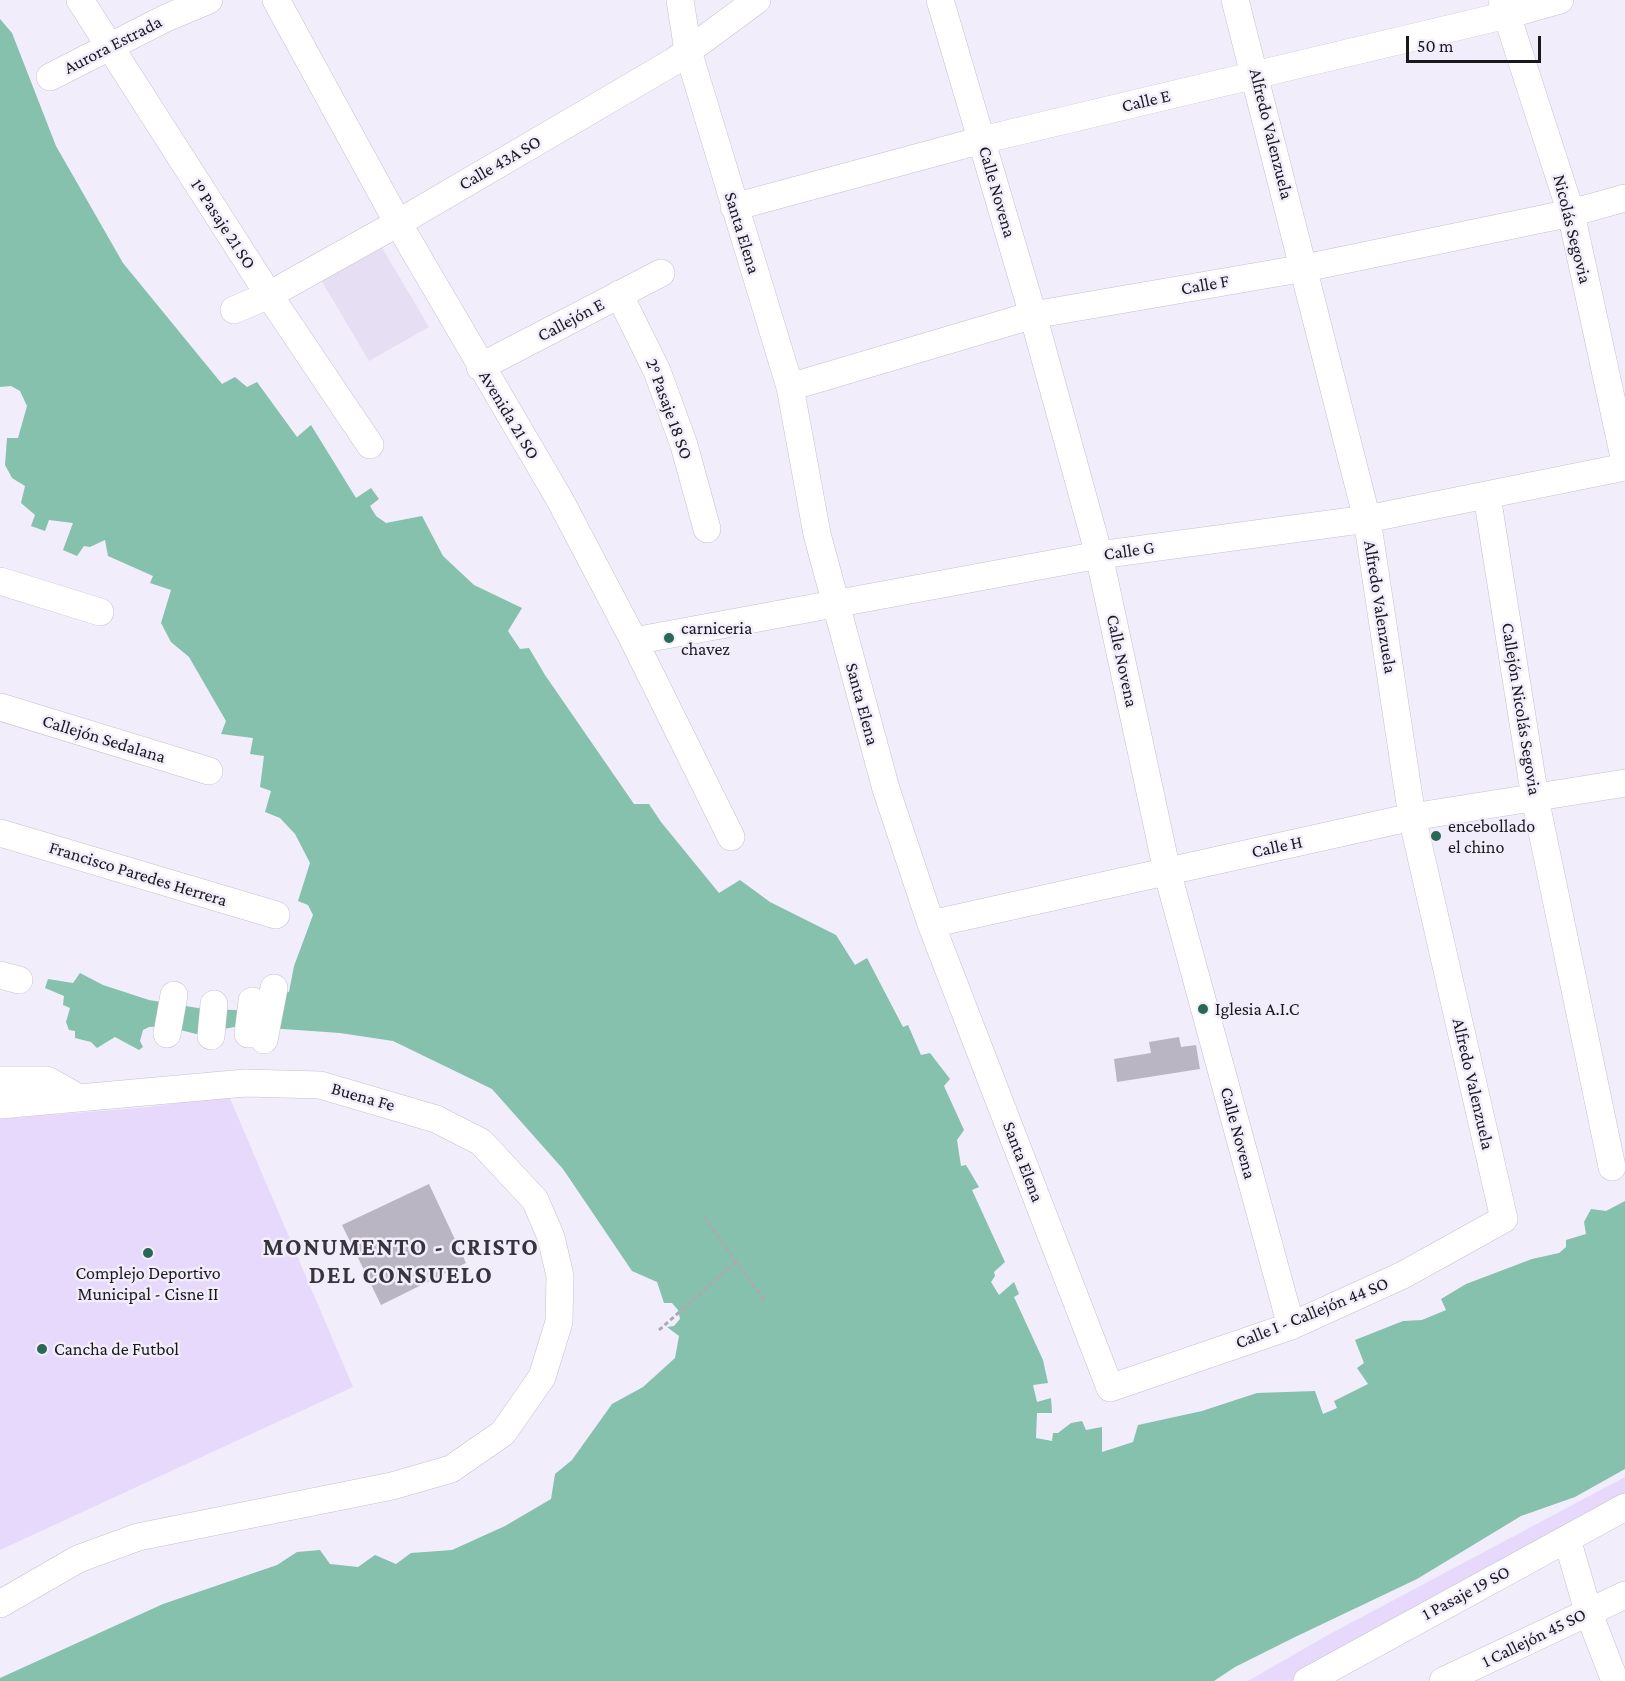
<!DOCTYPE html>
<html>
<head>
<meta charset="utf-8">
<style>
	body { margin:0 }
	#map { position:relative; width:1625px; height:1681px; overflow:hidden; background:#f2edfa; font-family:"Crimson Pro",serif }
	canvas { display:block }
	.scale { position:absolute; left:1406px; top:36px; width:135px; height:27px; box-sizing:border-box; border:3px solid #1a181d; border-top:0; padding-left:8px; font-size:18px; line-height:21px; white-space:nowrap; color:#1a181d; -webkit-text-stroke:4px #f2edfa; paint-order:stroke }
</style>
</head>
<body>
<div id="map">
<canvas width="1625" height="1681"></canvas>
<div class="scale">50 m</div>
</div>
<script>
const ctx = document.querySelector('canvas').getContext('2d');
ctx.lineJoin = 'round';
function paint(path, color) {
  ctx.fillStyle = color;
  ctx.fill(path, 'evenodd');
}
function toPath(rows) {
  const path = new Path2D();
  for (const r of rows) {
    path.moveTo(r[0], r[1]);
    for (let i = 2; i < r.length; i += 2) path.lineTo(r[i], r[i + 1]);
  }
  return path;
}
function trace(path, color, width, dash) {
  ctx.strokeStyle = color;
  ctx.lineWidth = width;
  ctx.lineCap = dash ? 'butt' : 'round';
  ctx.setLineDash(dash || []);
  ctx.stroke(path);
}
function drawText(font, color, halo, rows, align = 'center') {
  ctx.font = font + ' "Crimson Pro",serif';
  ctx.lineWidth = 5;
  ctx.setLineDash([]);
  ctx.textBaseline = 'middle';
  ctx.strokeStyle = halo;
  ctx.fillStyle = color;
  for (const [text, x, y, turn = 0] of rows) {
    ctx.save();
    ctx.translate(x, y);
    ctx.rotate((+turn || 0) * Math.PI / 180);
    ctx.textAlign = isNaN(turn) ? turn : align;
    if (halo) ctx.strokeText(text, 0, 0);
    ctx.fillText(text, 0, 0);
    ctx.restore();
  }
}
paint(toPath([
	[380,244,429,327,369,361,321,280]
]), '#e6dff4');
paint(toPath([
	[229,1096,353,1387,0,1550,0,1119,150,1107],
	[1625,1477,1625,1503,1298,1681,1248,1681,1328,1635]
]), '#e6d9fc');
paint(toPath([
	[0,19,12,33,56,146,123,263,222,384,235,377,247,387,257,382,297,437,311,425,356,498,371,488,379,499,370,506,376,516,386,523,422,516,443,556,474,585,522,608,508,631,520,649,529,648,545,675,634,804,649,804,661,822,719,893,740,880,770,902,836,935,855,965,867,958,903,1027,908,1025,921,1055,930,1053,950,1079,944,1086,964,1130,957,1140,961,1166,966,1165,979,1187,972,1190,1005,1262,994,1272,995,1276,991,1282,999,1295,1014,1282,1019,1294,1014,1297,1043,1360,1048,1383,1033,1385,1037,1402,1051,1398,1052,1413,1037,1413,1036,1438,1052,1441,1053,1433,1058,1433,1071,1423,1082,1421,1086,1430,1102,1427,1102,1452,1133,1442,1138,1425,1202,1411,1257,1393,1315,1391,1323,1414,1337,1408,1334,1401,1368,1384,1357,1368,1364,1363,1355,1340,1403,1321,1422,1320,1446,1310,1441,1299,1466,1284,1532,1259,1559,1253,1566,1247,1566,1240,1586,1234,1584,1222,1591,1209,1606,1211,1625,1201,1625,1469,1575,1497,1521,1516,1417,1579,1293,1638,1235,1667,1214,1681,0,1681,0,1678,163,1604,277,1565,297,1552,320,1550,330,1564,358,1567,375,1555,396,1564,411,1553,452,1550,505,1526,551,1499,555,1474,572,1460,612,1404,643,1387,675,1358,679,1336,667,1327,674,1326,680,1319,678,1310,672,1303,664,1303,657,1282,632,1271,563,1169,492,1089,393,1041,340,1033,240,1026,196,1034,165,1026,149,1027,143,1030,140,1041,143,1047,139,1050,115,1037,97,1048,91,1042,75,1038,75,1031,69,1030,66,1022,70,1008,63,1005,64,996,45,988,48,979,73,983,80,973,103,985,149,1000,204,1009,265,1011,269,989,289,992,294,966,313,915,308,905,298,901,310,863,295,834,280,818,265,812,271,791,260,787,264,756,250,754,253,738,221,734,226,721,189,657,171,642,161,623,171,590,150,583,153,576,108,556,105,540,90,547,84,546,77,556,63,550,73,523,49,520,45,531,31,526,35,515,21,503,25,486,12,478,5,465,7,438,18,438,27,406,20,391,11,386,0,387]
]), '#85c1ac');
paint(toPath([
	[1179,1037,1181,1047,1196,1045,1200,1069,1117,1082,1114,1059,1151,1053,1149,1042],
	[429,1184,466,1263,381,1305,342,1225]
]), '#bab5c2');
const minor = toPath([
	[80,0,269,295,370,445],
	[276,0,398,223,560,500,634,641,731,837],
	[680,0,688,51,790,387,817,534,886,789,931,924,1110,1388,1291,1326,1403,1275,1504,1219,1412,817,1367,519,1235,0],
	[940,0,1033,315,1099,555,1167,871,1291,1326],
	[1502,0,1571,213,1625,462],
	[50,77,166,18,209,0],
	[734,207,982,140,1507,15,1560,0],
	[619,294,657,371,684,445,707,529],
	[234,310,269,295,398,223,673,62,757,0],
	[480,367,661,273],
	[790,387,1033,315,1305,268,1571,213,1625,198],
	[1487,496,1535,798,1612,1167],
	[0,581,100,612],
	[634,641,1099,555,1367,519,1625,467],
	[0,707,209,771],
	[0,833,276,915],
	[931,924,1412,817,1625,783],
	[0,975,19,980],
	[167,1034,174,995],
	[248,1034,252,1001],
	[211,1036,214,1004],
	[264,1040,274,988],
	[0,1080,47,1080,79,1098],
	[0,1105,245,1083,320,1085,436,1119,481,1142,535,1200,551,1237,560,1276,559,1322,542,1377,503,1433,451,1469,392,1486,138,1537,78,1559,0,1604],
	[1567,1539,1588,1611,1615,1681],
	[1307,1681,1625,1507],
	[1443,1681,1625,1595]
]);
trace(minor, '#c6c1ce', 28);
trace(toPath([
	[704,1217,765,1301],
	[659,1330,736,1262]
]), '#ada9b3', 3, [4.5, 3]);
trace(minor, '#fff', 27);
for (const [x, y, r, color] of [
	[669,638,6,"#296855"],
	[1436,836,6,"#296855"],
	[1203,1009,6,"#296855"],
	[148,1253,6,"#296855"],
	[42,1349,6,"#296855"]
]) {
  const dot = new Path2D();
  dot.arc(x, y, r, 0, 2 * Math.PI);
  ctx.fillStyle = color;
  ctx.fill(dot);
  trace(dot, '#f2edfa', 2);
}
drawText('18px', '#1a181d', '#f2edfa', [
	["Aurora Estrada",113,45,-27],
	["Calle E",1146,101,-13],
	["Alfredo Valenzuela",1271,134,76],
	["Calle 43A SO",500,163,-30],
	["Calle Novena",997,192,74],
	["1º Pasaje 21 SO",223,224,57],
	["Nicolás Segovia",1572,229,76],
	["Santa Elena",742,233,73],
	["Calle F",1205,285,-10],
	["Callejón E",571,320,-28],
	["2° Pasaje 18 SO",669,409,70],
	["Avenida 21 SO",509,415,59],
	["Calle G",1129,551,-8],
	["Alfredo Valenzuela",1380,607,81],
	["Calle Novena",1122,661,78],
	["Santa Elena",862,704,75],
	["Callejón Nicolás Segovia",1521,709,81],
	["Callejón Sedalana",104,739,17],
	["Calle H",1277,847,-12],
	["Francisco Paredes Herrera",138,874,17],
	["Alfredo Valenzuela",1473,1084,77],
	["Buena Fe",363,1097,16],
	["Calle Novena",1238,1133,75],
	["Santa Elena",1023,1162,69],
	["Calle I - Callejón 44 SO",1312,1313,-22],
	["1 Pasaje 19 SO",1466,1593,-28],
	["1 Callejón 45 SO",1534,1638,-26]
]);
drawText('18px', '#1a181d', '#f2edfa', [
	["carniceria",681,628],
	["chavez",681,649],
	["encebollado",1448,826],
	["el chino",1448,847],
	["Iglesia A.I.C",1215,1009],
	["Complejo Deportivo",148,1273,"center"],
	["Municipal - Cisne II",148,1294,"center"],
	["Cancha de Futbol",54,1349]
], 'left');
ctx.letterSpacing = '1.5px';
drawText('bold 24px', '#38343e', '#f2edfa', [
	["MONUMENTO - CRISTO",401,1248],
	["DEL CONSUELO",401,1276]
]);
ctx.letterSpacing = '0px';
</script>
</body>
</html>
